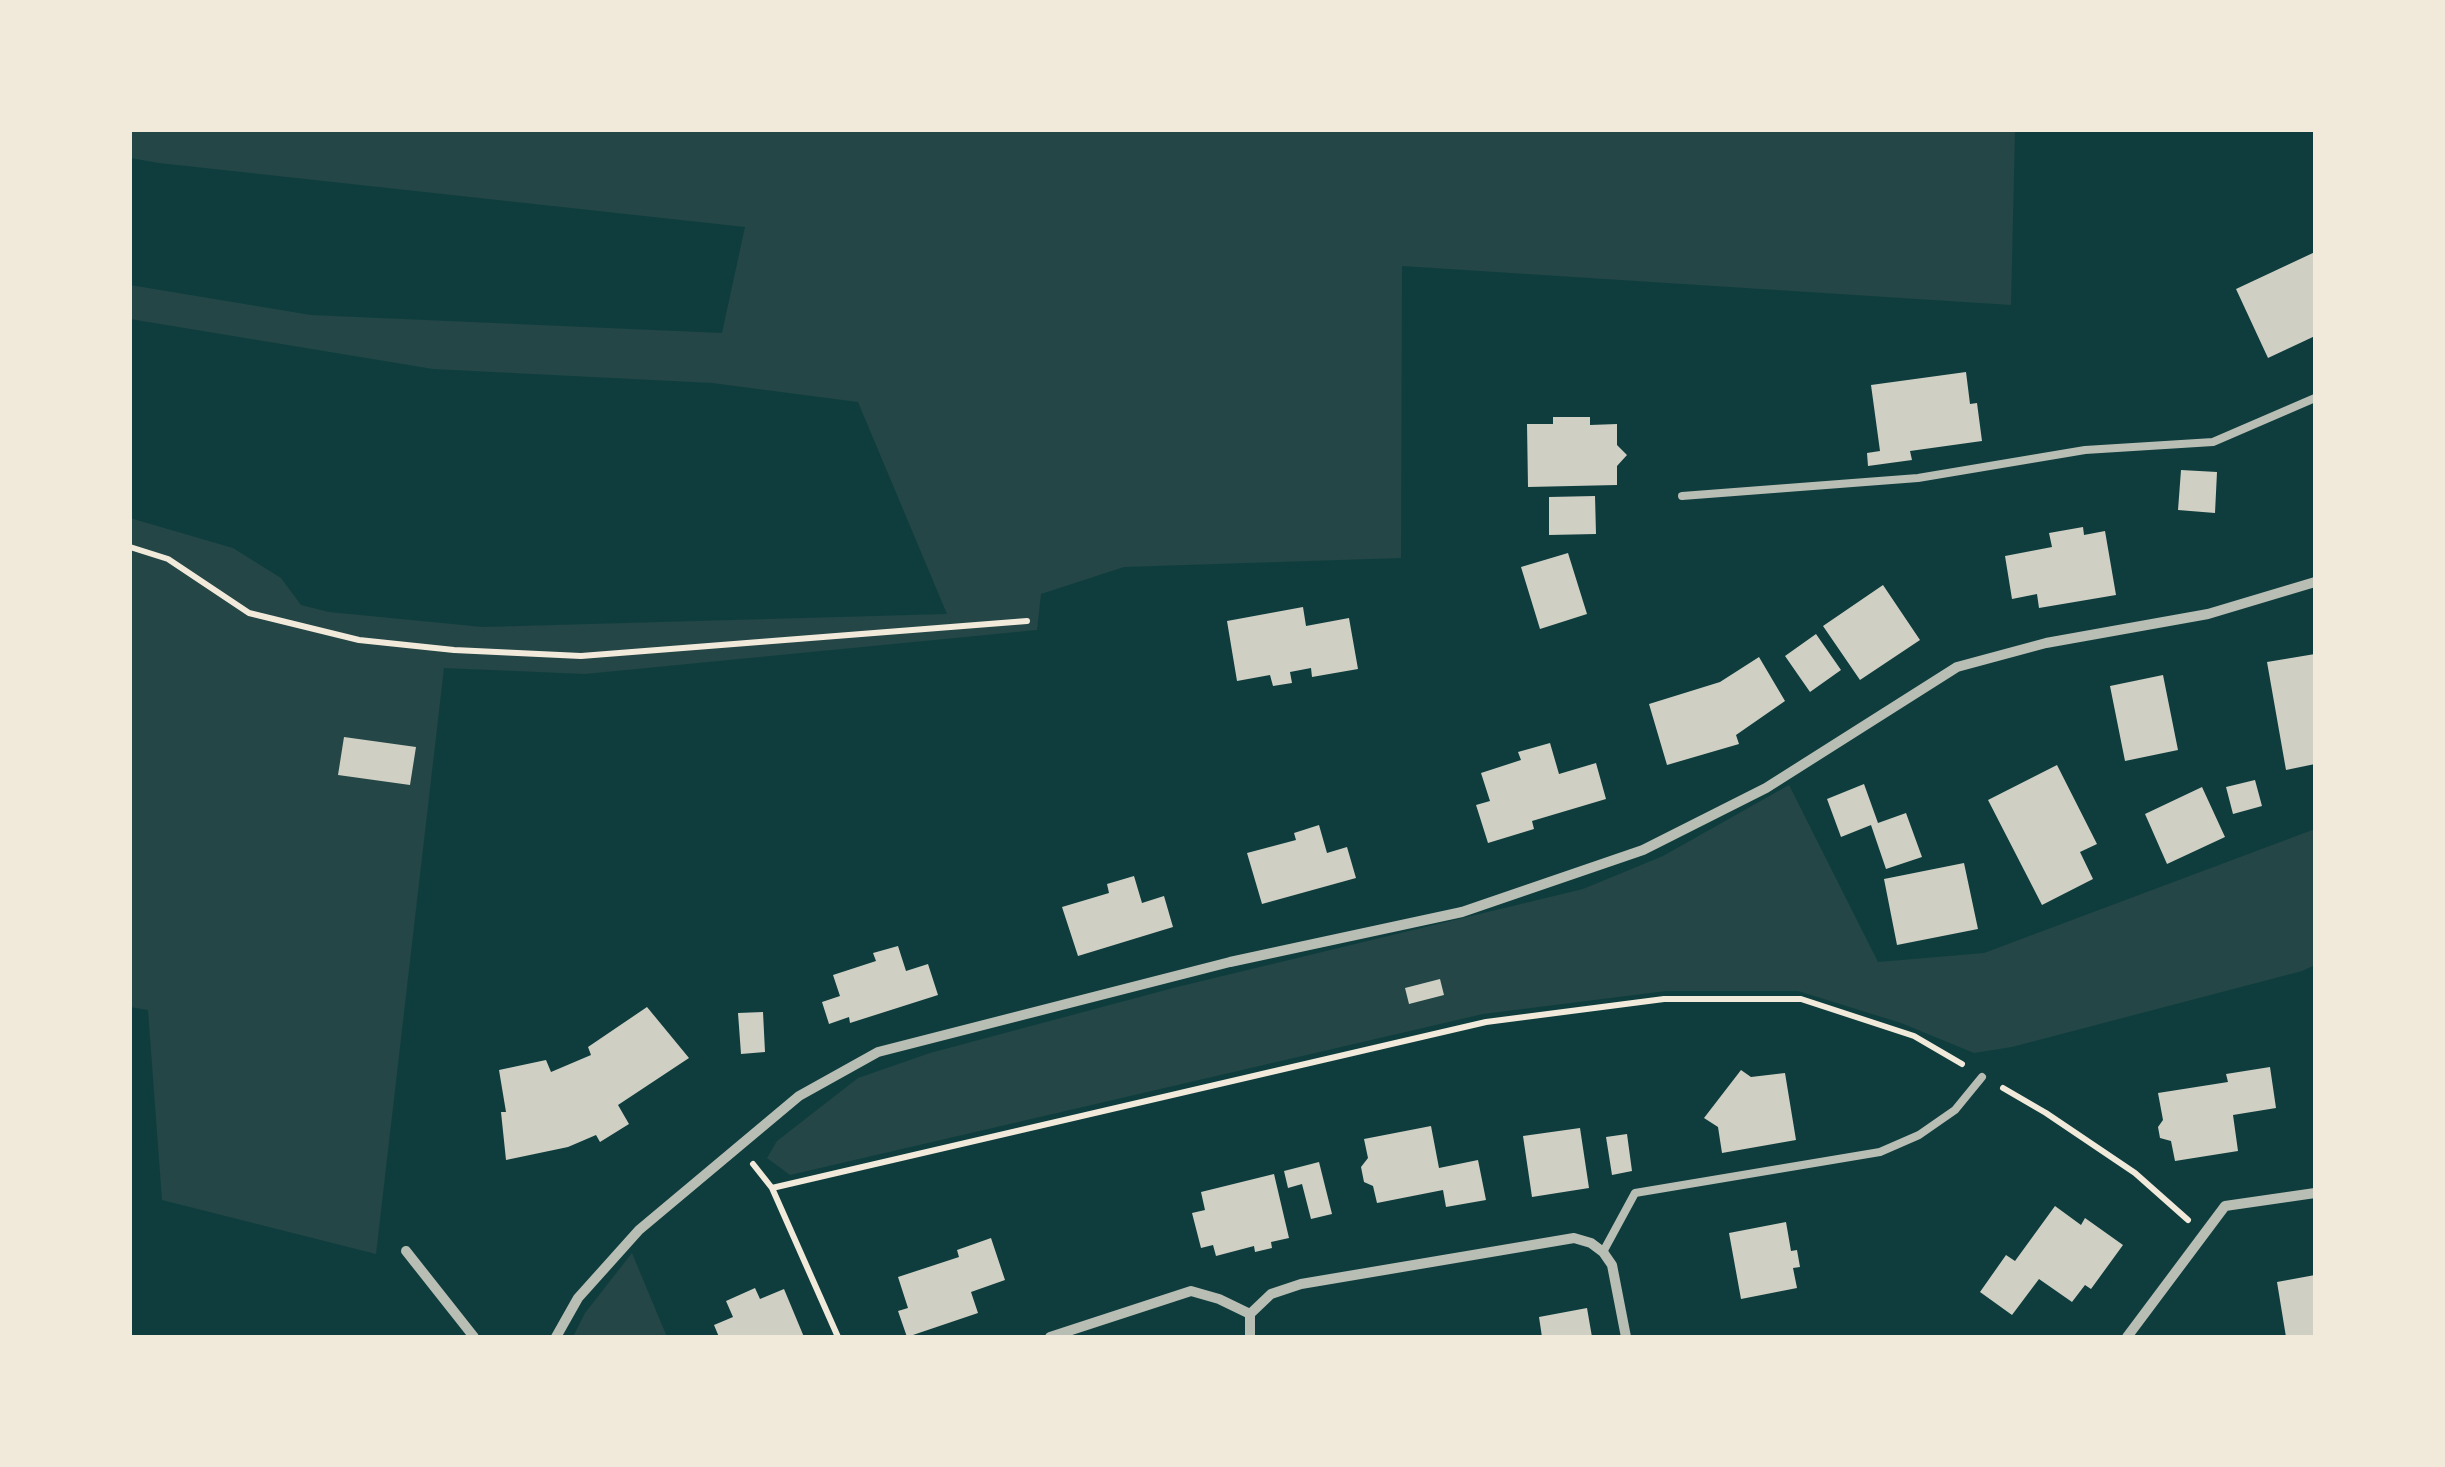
<!DOCTYPE html>
<html>
<head>
<meta charset="utf-8">
<style>
	body { margin:0 }
	#map { position:relative; width:2445px; height:1467px; overflow:hidden; background:#0f3d3e; font-family:"Zilla Slab",serif }
	canvas { display:block }
	.frame { position:absolute; inset:0; border:132px solid #f1e9da; pointer-events:none }
</style>
</head>
<body>
<div id="map">
<canvas width="2445" height="1467"></canvas>
<div class="frame"></div>
</div>
<script>
const ctx = document.querySelector('canvas').getContext('2d');
ctx.lineJoin = 'round';
function paint(path, color) {
  ctx.fillStyle = color;
  ctx.fill(path, 'evenodd');
}
function toPath(rows) {
  const path = new Path2D();
  for (const r of rows) {
    path.moveTo(r[0], r[1]);
    for (let i = 2; i < r.length; i += 2) path.lineTo(r[i], r[i + 1]);
  }
  return path;
}
function trace(path, color, width, dash) {
  ctx.strokeStyle = color;
  ctx.lineWidth = width;
  ctx.lineCap = dash ? 'butt' : 'round';
  ctx.setLineDash(dash || []);
  ctx.stroke(path);
}
paint(toPath([
	[130,130,2015,130,2011,305,1402,266,1401,558,1124,567,1041,594,1037,630,585,674,444,668,376,1254,162,1200,148,1010,130,1007,130,518,233,548,281,578,301,605,329,612,483,627,947,614,858,402,712,383,433,369,130,319,130,285,311,315,722,333,745,227,159,163,130,158],
	[1789,785,1878,962,1984,953,2315,829,2315,965,2302,971,2012,1047,1974,1053,1901,1023,1798,991,1666,991,1483,1014,790,1175,767,1158,777,1141,858,1078,930,1053,1177,987,1583,889,1663,856],
	[632,1253,667,1337,573,1337,585,1313]
]), '#244646');
paint(toPath([
	[2315,252,2315,336,2268,358,2236,289],
	[1966,372,1970,404,1977,403,1982,441,1910,451,1912,460,1868,466,1867,453,1880,451,1871,385],
	[1553,417,1590,417,1590,425,1617,424,1617,445,1627,455,1617,466,1617,485,1528,487,1527,424,1553,424],
	[2181,470,2217,472,2215,513,2178,510],
	[1595,496,1596,534,1549,535,1549,497],
	[2083,527,2084,535,2105,531,2116,595,2039,608,2037,594,2012,599,2005,556,2052,547,2049,533],
	[1568,553,1587,614,1540,629,1521,567],
	[1883,585,1920,640,1860,680,1823,626],
	[1303,607,1306,626,1349,618,1358,669,1312,677,1311,668,1290,672,1292,683,1273,686,1270,675,1237,681,1227,621],
	[1816,634,1841,670,1810,692,1785,656],
	[2315,654,2315,764,2286,770,2267,662],
	[1759,657,1785,701,1736,735,1739,744,1667,765,1649,704,1720,682],
	[2163,675,2178,750,2125,761,2110,686],
	[344,737,416,747,410,785,338,775],
	[1550,743,1559,774,1596,763,1606,799,1532,821,1534,829,1488,843,1476,805,1490,801,1481,773,1521,760,1518,752],
	[2057,765,2097,844,2080,852,2093,879,2042,905,1988,800],
	[2255,780,2262,806,2233,814,2226,787],
	[1864,784,1878,823,1906,813,1922,857,1886,869,1871,825,1841,837,1827,799],
	[2202,787,2225,837,2167,864,2145,814],
	[1319,825,1327,853,1347,847,1356,878,1262,904,1247,853,1296,840,1294,833],
	[1964,863,1978,929,1897,945,1884,879],
	[1134,876,1142,903,1164,896,1173,927,1078,956,1062,907,1109,893,1107,884],
	[898,946,906,971,928,964,938,995,850,1023,849,1017,829,1024,822,1002,840,996,833,975,876,961,873,953],
	[1440,979,1444,995,1409,1004,1405,988],
	[647,1007,689,1058,618,1105,629,1124,600,1142,596,1135,568,1147,506,1160,501,1112,506,1112,499,1070,546,1060,551,1072,591,1055,588,1047],
	[763,1012,765,1052,741,1054,738,1013],
	[2270,1067,2276,1108,2233,1115,2238,1151,2175,1161,2171,1141,2160,1138,2158,1127,2163,1120,2158,1093,2228,1082,2226,1074],
	[1741,1070,1751,1077,1785,1073,1796,1140,1722,1153,1718,1127,1704,1118],
	[1431,1126,1439,1168,1478,1160,1486,1200,1446,1207,1443,1190,1377,1203,1373,1186,1364,1182,1361,1167,1368,1158,1364,1139],
	[1580,1128,1589,1188,1532,1197,1523,1136],
	[1627,1134,1632,1171,1612,1175,1606,1137],
	[1319,1162,1332,1214,1311,1219,1302,1184,1288,1188,1284,1171],
	[1274,1174,1289,1238,1271,1242,1272,1248,1255,1252,1254,1246,1216,1256,1213,1245,1201,1248,1192,1213,1205,1210,1201,1192],
	[2055,1206,2081,1225,2085,1218,2123,1245,2091,1289,2085,1285,2072,1302,2039,1279,2012,1315,1980,1292,2006,1255,2015,1261],
	[1786,1222,1791,1251,1797,1250,1800,1267,1793,1268,1797,1288,1741,1299,1729,1233],
	[991,1238,1005,1280,971,1292,978,1313,907,1337,898,1311,908,1308,898,1277,959,1257,957,1250],
	[2315,1275,2315,1337,2286,1337,2277,1282],
	[755,1288,760,1299,784,1289,804,1337,719,1337,714,1325,733,1317,726,1301],
	[1587,1308,1592,1337,1542,1337,1539,1317]
]), '#cfcfc3');
trace(toPath([
	[130,547,168,559,249,613,359,640,454,650,581,656,1027,621],
	[2003,1088,2046,1113,2135,1173,2188,1220],
	[753,1164,772,1188,838,1337],
	[772,1188,1486,1022,1664,999,1801,999,1914,1036,1962,1064]
]), '#f1e9da', 6);
trace(toPath([
	[1682,496,1918,478,2085,450,2213,442,2315,398],
	[1603,1252,1635,1193,1880,1152,1919,1135,1955,1110,1982,1077]
]), '#b8beb3', 8);
trace(toPath([
	[406,1251,474,1337],
	[1250,1314,1250,1337],
	[556,1337,578,1298,639,1230,799,1096,878,1052,1230,962,1462,912,1643,850,1766,788,1957,667,2046,643,2208,614,2315,582],
	[1050,1337,1191,1291,1219,1299,1250,1314,1271,1294,1301,1284,1574,1238,1591,1243,1603,1252,1612,1265,1626,1337],
	[2127,1337,2225,1206,2315,1193]
]), '#b8beb3', 10);
</script>
</body>
</html>
